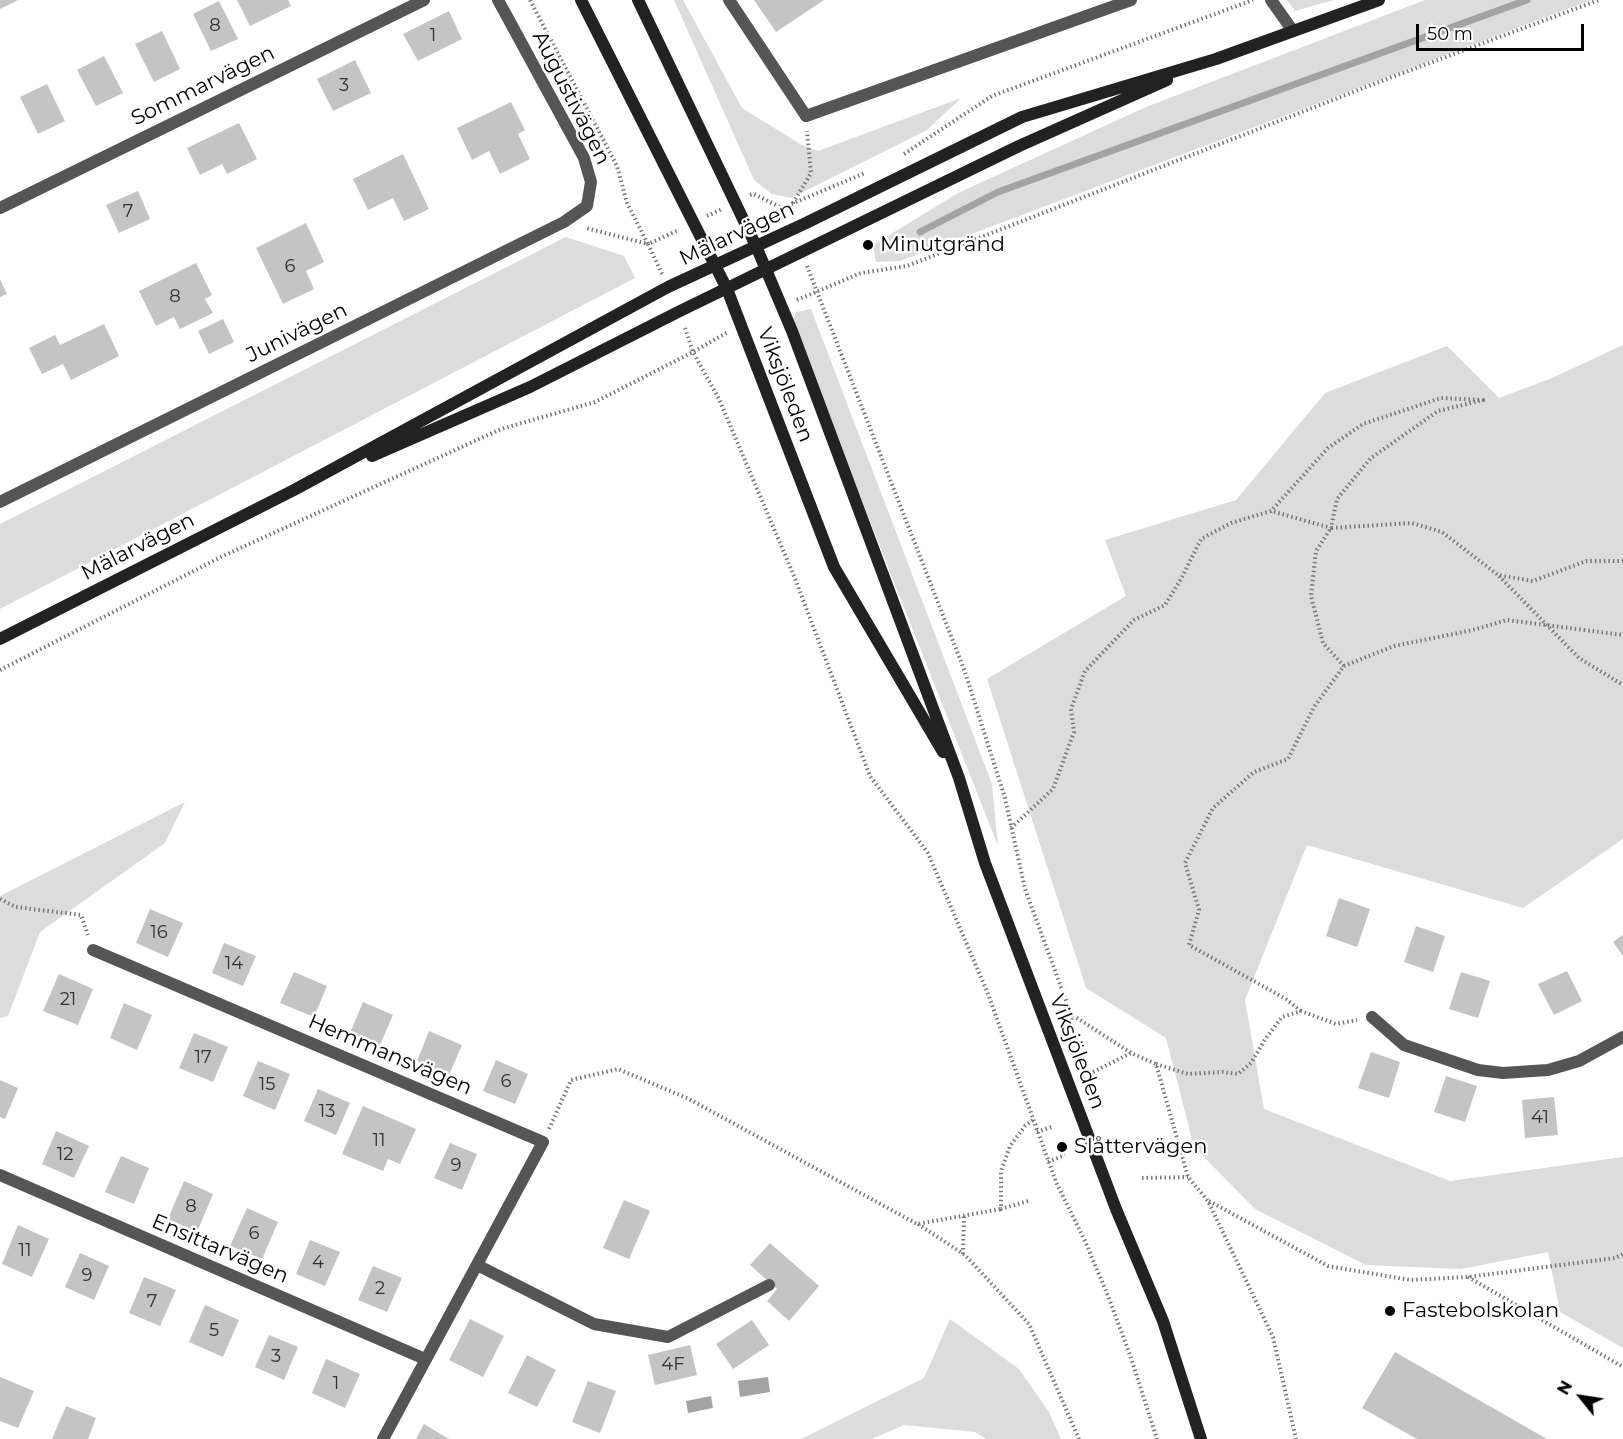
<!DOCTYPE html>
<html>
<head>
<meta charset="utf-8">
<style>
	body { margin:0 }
	#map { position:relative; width:1623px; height:1439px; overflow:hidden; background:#fff; font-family:Montserrat,sans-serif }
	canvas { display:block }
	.north { position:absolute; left:1551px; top:1367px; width:60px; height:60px; -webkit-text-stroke:4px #fff; paint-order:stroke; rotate:300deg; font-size:16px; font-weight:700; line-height:24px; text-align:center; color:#000 }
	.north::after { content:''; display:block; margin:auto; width:21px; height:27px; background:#000; clip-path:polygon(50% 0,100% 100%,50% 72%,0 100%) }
	.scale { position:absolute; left:1416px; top:24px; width:168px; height:27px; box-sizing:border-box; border:3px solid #000; border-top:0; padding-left:8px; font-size:18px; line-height:21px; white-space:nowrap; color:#000; -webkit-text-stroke:4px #fff; paint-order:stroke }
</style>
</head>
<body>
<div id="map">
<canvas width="1623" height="1439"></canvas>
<div class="north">N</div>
<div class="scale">50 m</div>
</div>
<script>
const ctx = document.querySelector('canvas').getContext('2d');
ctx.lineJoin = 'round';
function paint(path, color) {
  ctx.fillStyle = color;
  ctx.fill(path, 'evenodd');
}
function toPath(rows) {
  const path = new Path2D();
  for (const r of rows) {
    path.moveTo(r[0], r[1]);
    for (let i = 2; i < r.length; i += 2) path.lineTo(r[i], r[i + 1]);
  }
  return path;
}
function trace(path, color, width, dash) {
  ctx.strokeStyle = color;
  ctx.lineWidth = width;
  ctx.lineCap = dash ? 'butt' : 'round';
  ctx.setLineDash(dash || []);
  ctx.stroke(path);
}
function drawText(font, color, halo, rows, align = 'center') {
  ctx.font = font + ' Montserrat,sans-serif';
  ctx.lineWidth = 5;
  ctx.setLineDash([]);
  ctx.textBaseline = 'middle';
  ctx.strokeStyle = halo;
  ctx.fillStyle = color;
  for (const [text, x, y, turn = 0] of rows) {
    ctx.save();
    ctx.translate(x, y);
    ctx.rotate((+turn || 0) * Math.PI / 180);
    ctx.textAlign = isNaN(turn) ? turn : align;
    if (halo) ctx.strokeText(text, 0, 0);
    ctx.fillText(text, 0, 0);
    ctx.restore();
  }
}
paint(toPath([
	[674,0,683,0,742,108,800,144,818,151,961,98,927,130,791,198,772,194,754,180],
	[1287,0,1334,0,1295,11],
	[1425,0,1591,0,900,261,876,262,873,245,958,193,1146,107],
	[566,237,624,256,635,278,0,609,0,524],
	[811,309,992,784,998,846,792,323,796,312],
	[1623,345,1623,839,1523,908,1307,845,1245,1000,1264,1109,1450,1181,1623,1157,1623,1348,1560,1312,1548,1252,1461,1269,1366,1265,1255,1209,1194,1147,1166,1038,1086,988,987,679,1126,596,1105,540,1236,500,1325,393,1447,346,1499,398,1552,378],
	[185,802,165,843,40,932,8,1016,0,1018,0,896],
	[950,1319,1019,1369,1049,1412,1061,1439,986,1439,975,1432,904,1425,872,1439,801,1439,924,1378]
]), '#dcdcdc');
paint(toPath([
	[768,1377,770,1392,740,1397,738,1381],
	[711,1396,713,1408,688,1413,686,1401]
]), '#a3a3a3');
trace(toPath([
	[920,232,998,192,1527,0]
]), '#a3a3a3', 7);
paint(toPath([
	[0,0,18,0,0,9],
	[237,0,288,0,291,6,250,26],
	[754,0,824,0,776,32],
	[219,1,238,39,211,51,193,14],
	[449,11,462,39,418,61,403,34],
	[162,31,180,69,154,82,135,44],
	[104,56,123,93,96,106,77,70],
	[355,60,371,93,333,111,317,79],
	[47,84,65,121,38,134,20,97],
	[511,102,525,130,518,134,530,159,500,174,489,151,472,160,457,128],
	[239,123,257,159,227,174,222,164,200,175,187,148],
	[403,154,429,209,404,221,393,198,368,210,353,179],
	[138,191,150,219,119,233,106,205],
	[306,223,324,262,306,271,314,289,283,304,256,248],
	[196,263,212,295,205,299,213,313,180,329,174,317,156,326,139,291],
	[0,279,7,294,0,297],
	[223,319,234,342,209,354,198,331],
	[104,324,119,356,71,380,63,364,42,374,29,348,55,335,60,345],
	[1339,898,1370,909,1357,947,1326,936],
	[150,909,183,923,168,957,136,943],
	[1416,926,1445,936,1433,972,1404,962],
	[1623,935,1623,956,1613,942],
	[224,943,256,956,243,986,212,973],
	[1567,971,1582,1001,1554,1015,1538,984],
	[294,972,327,986,314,1017,280,1003],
	[1461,972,1490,981,1478,1018,1449,1009],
	[59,974,93,989,78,1025,43,1011],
	[363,1002,393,1015,380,1045,350,1033],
	[124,1003,152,1015,137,1050,110,1038],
	[429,1031,462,1045,449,1075,417,1061],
	[194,1033,228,1047,213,1082,179,1068],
	[1371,1052,1400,1062,1389,1098,1358,1088],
	[496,1060,528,1074,515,1104,483,1091],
	[258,1061,290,1074,275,1110,243,1096],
	[1446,1076,1477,1086,1465,1122,1434,1112],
	[0,1080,18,1088,5,1119,0,1117],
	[318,1089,350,1103,336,1135,304,1121],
	[1554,1097,1558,1135,1525,1138,1522,1100],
	[363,1106,416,1129,400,1164,388,1159,383,1171,342,1154],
	[56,1131,89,1146,74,1178,42,1164],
	[450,1143,477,1154,462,1190,434,1178],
	[121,1156,149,1168,134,1204,105,1192],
	[184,1181,213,1194,197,1232,168,1219],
	[624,1200,650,1211,629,1259,603,1248],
	[247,1208,278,1222,262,1259,230,1246],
	[18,1225,49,1239,32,1277,2,1264],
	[310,1240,340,1252,325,1286,296,1274],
	[770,1243,819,1286,789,1321,767,1301,777,1289,750,1265],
	[80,1253,109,1266,94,1300,65,1287],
	[373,1266,402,1278,387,1312,358,1300],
	[144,1277,176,1290,160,1326,129,1313],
	[205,1305,239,1320,223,1357,189,1342],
	[470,1319,504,1336,483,1377,449,1360],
	[752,1320,769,1345,733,1369,716,1344],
	[269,1335,298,1347,284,1380,255,1367],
	[690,1345,697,1375,655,1385,648,1355],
	[1395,1352,1547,1439,1417,1439,1362,1408],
	[527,1355,556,1370,537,1407,508,1393],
	[326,1359,360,1374,345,1408,312,1393],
	[0,1377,34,1391,18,1428,0,1421],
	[588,1381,616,1391,600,1433,572,1422],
	[66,1406,96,1418,88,1439,52,1439],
	[424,1424,449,1439,416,1439]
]), '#c4c4c4');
trace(toPath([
	[530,0,617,166,627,203,648,244,586,228],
	[904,154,992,96,1253,0],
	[750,195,754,194,782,208],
	[793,203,811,173,807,131],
	[785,215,782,208,865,173],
	[707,216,722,209],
	[807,266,965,672,1005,798,1025,889,1071,1014,1131,1053,1156,1064,1188,1177,1208,1201,1273,1337,1296,1439],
	[662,274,648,244,679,230],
	[797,300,861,273,907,266,1384,80,1599,0],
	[685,328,693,352,719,399,794,576,870,776,928,853,988,994,1056,1182,1085,1241,1108,1296,1130,1355,1157,1439],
	[1499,576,1579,658,1623,685],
	[1344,666,1323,643,1311,596,1316,551,1331,528,1412,523,1442,532,1498,575,1533,581,1586,561,1623,561],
	[0,670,223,556,501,429,595,402,693,352,728,332],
	[1011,828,1053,789,1074,732,1071,709,1085,671,1134,620,1165,605,1181,579,1201,539,1231,523,1271,511,1328,448,1363,424,1441,398,1483,400,1438,411,1371,458,1337,499,1331,528,1271,511],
	[0,899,16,907,81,915,88,935],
	[1301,1011,1286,999,1189,945,1199,910,1185,863,1213,808,1254,772,1288,759,1314,707,1344,666,1394,646,1473,630,1507,620,1623,635],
	[1071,1014,1073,1037],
	[1156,1064,1188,1074,1223,1072,1238,1074,1251,1063,1264,1041,1282,1017,1301,1011,1336,1024,1357,1020],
	[1089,1074,1131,1053],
	[549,1129,571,1080,618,1069,689,1099,917,1224,1001,1209],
	[1037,1132,1054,1126],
	[1048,1162,1065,1155],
	[1142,1178,1188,1177],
	[1028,1201,1001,1209,1001,1171,1010,1146,1025,1126,1033,1120],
	[1209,1201,1328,1266,1410,1280,1468,1277,1615,1258,1623,1254],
	[918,1224,965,1255,1029,1324,1079,1439],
	[963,1254,964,1215],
	[1468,1277,1623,1367]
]), '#777', 4, [1.5, 3]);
trace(toPath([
	[806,116,1131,0]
]), '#555', 12);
trace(toPath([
	[729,0,806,116],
	[1271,0,1293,31],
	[0,208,424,0],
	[0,502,564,222,587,206,591,182,584,158,498,0],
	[93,950,543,1142,383,1439],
	[1372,1017,1404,1045,1478,1070,1503,1073,1548,1070,1579,1061,1623,1037],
	[0,1175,425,1359],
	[477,1265,594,1324,668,1337,769,1285]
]), '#555', 12);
trace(toPath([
	[581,0,727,289,834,567,943,752],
	[638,0,756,246,792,331,959,778,985,863,1116,1209,1163,1321,1201,1439],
	[372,456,530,387,680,311,1019,146,1167,80],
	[0,639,294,490,668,287,806,223,1022,117,1216,59,1379,0]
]), '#222', 12);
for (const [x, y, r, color] of [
	[868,245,6,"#000"],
	[1062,1147,6,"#000"],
	[1390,1311,6,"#000"]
]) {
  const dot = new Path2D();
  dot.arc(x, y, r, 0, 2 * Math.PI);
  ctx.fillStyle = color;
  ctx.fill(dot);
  trace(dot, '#fff', 2);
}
drawText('18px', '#313131', null, [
	["8",215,26],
	["1",433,36],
	["3",344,86],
	["7",128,212],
	["6",290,267],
	["8",175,297],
	["16",159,933],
	["14",234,964],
	["21",68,1000],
	["17",203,1058],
	["6",506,1082],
	["15",267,1085],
	["13",327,1112],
	["41",1540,1118],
	["11",379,1141],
	["12",65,1155],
	["9",456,1166],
	["8",191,1207],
	["6",254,1234],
	["11",25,1251],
	["4",318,1263],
	["9",87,1276],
	["2",380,1289],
	["7",152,1302],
	["5",214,1331],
	["3",276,1357],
	["4F",673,1365],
	["1",336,1384]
]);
drawText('21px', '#000', '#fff', [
	["Sommarvägen",203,86,-26],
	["Augustivägen",571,98,63],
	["Mälarvägen",737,234,-25],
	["Junivägen",297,333,-26],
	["Viksjöleden",785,385,69],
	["Mälarvägen",138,547,-27],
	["Viksjöleden",1077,1052,69],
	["Hemmansvägen",390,1055,23],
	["Ensittarvägen",220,1249,23]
]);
drawText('21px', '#000', '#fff', [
	["Minutgränd",880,245],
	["Slåttervägen",1074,1147],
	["Fastebolskolan",1402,1311]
], 'left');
</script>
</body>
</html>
